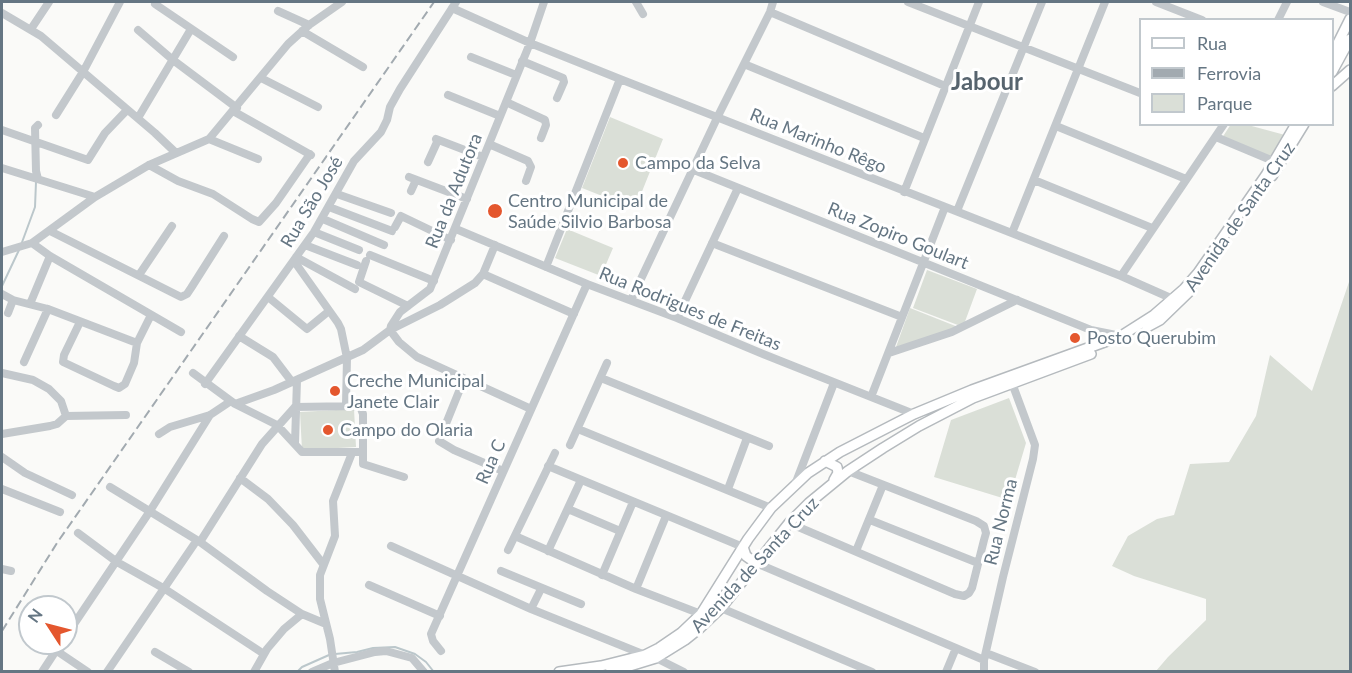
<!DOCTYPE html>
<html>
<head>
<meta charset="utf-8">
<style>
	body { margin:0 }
	#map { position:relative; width:1352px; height:673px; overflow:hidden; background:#fafaf8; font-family:Lato,sans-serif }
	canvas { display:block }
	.frame { position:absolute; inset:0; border:3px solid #657683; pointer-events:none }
	.legend { position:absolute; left:1139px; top:18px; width:195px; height:108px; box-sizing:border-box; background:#fff; border:2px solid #c1c8cd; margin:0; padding:8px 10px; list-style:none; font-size:18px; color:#657683 }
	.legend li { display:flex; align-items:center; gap:12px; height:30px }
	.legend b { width:30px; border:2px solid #c1c8cd }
	.north { position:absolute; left:18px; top:595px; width:60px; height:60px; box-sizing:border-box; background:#fff; border:2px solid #c1c8cd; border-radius:50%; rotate:306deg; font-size:16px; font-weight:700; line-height:24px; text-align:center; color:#657683 }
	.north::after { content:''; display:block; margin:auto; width:21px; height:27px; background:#e4572e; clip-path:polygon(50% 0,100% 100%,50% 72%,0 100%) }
</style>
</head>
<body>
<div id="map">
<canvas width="1352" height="673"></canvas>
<div class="frame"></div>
<ul class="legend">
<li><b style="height:8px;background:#fff"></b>Rua</li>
<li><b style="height:8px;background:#a2aab0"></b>Ferrovia</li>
<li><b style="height:16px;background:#dadfd7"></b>Parque</li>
</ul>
<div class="north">N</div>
</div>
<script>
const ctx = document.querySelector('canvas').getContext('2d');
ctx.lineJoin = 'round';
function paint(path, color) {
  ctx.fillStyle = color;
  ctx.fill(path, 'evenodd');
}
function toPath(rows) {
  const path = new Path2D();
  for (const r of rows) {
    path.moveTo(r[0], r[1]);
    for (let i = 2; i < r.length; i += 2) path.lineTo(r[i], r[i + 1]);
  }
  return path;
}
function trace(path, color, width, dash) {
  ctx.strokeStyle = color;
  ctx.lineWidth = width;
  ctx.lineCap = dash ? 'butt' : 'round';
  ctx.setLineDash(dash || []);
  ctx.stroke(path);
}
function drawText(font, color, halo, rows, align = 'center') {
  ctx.font = font + ' Lato,sans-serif';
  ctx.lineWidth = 6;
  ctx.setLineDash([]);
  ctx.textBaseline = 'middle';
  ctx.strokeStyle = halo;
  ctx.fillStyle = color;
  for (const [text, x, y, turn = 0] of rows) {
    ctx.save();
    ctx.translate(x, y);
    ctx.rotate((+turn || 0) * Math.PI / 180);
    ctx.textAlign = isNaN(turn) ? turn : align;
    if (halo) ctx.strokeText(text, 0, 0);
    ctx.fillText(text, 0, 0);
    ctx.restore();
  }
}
paint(toPath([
	[610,117,663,139,635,209,582,188],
	[1231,124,1248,125,1285,135,1272,157,1222,138],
	[567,229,613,248,601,276,555,258],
	[927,270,977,289,963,327,913,308],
	[1350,279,1350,671,1156,671,1168,657,1206,620,1206,599,1134,576,1112,566,1128,536,1157,519,1174,515,1190,464,1229,462,1256,416,1270,355,1312,391],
	[910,308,958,327,896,347],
	[1009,398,1026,443,1009,500,934,477,951,420],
	[354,409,356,447,302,450,300,412]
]), '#dadfd7');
trace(toPath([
	[21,245,35,207,36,182],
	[2,286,19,250],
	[335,654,357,652,373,648,395,647,415,654,426,662,434,672],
	[297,672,302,667,329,655]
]), '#bbc7cb', 2);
const major = toPath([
	[1332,55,1350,19],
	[1332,72,1350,39],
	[1332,86,1350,70],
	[1272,176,1304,124],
	[1147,327,1160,320,1191,290],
	[825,461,837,467,838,473,834,480],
	[743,547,746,556,756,563],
	[559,672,601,666,645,655,659,648,681,633,701,614,748,539,771,508,808,473,840,452,914,414,972,390,1121,336,1154,315,1184,289,1198,273,1266,175,1296,124],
	[610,672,656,658,685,640,700,628,721,608,789,523,809,503,848,471,883,448,919,426,973,398,1091,354]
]);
trace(major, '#b5babe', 12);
trace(toPath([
	[636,2,643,14],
	[908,2,1140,93],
	[1156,2,1202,20],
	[1323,2,1350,12],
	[155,4,233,57],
	[452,8,530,43,620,79,1121,276,1173,299],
	[278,11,309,25],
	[770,12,945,86],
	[2,13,41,36,155,133,175,152],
	[1278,20,1287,2],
	[31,29,49,2],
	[138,30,173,60,237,108],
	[302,31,363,67],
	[471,57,516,75],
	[522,61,563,78,564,82,557,98],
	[744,64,924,138],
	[261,78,318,107],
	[448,95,500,116],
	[506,102,545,120,546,125,541,138],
	[233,111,311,155],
	[56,115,83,72,120,2],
	[138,118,191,29],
	[38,125,35,128,36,171,38,179],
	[1056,126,1186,179],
	[2,130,88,160,105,133,127,110],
	[1216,137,1278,163],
	[209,139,258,159],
	[436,139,483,157],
	[489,144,528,161,531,167,526,181],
	[428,162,438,140],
	[149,165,178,181,213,194,252,219,259,222,276,203,310,154],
	[2,168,95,197],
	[694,170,1091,330,1121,336],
	[409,177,467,199],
	[1034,180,1152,228],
	[411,191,416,180],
	[904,192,979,2],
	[337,194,391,213],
	[329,207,392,231],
	[957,211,1042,2],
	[323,219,384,245],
	[395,227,401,216,451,240],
	[456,229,587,284,677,318,763,354,914,414],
	[50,231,181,297,187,294,191,288,224,236],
	[314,232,359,250],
	[1012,233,1105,2],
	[32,243,50,256,181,332],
	[712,243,902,317],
	[305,245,357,265],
	[495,245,483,274,475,283,440,305,390,330,399,342,417,357,531,409],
	[2,252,32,243,95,197,149,165,209,139,288,44,309,25,342,2],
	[370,255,434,281],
	[296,257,355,289],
	[294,261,338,323,341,329,347,358,346,404],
	[366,261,359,282,408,306],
	[546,267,620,79],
	[483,274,574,314],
	[139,275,172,226],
	[1121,276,1224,124],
	[2,294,13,300,48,309,137,343,151,315],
	[268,297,307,329,329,311],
	[631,300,718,116,770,12,773,2],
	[30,304,50,256],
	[8,313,13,300],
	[677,318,738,188],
	[80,322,64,355,63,362,114,386,119,388,125,384,134,363,137,343],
	[239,336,273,357,292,382],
	[889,353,952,332,1017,300],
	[24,362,48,309],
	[2,373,33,380,49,389,61,401,66,416],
	[193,373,231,401],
	[601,378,769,446],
	[464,379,439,441,454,450,503,471],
	[205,384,314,232,354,161,381,132,387,120,390,107,400,89,456,2],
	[871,397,945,207],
	[235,404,277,425,302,452,363,452],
	[295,407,360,406,363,414,363,464,404,477],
	[578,429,771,508],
	[2,434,50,426,57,424,66,416,126,415],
	[159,434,170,427,210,415,231,401,235,404,274,390,363,350,390,330,391,326,400,312,430,289,530,43,544,2],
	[295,443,297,380],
	[570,445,607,363],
	[2,457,25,473,72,495],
	[548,466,743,547],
	[240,478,268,499,293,525,323,564],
	[796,482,834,383],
	[110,487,200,542,267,591,302,614],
	[2,489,60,512],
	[728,489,747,438],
	[568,509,620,531],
	[870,520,978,563],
	[789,523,955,594,964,596,969,593,972,588,984,540,986,533,984,526,976,521,848,471],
	[78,533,117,562,165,589,264,654],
	[515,536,636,589,701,614],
	[200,542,262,444,295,407],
	[391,546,531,609,645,655],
	[508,550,555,453],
	[548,551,581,480],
	[856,551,883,485],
	[756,563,984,660],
	[2,569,11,571],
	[501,571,581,604],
	[602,575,633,502],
	[369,585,440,616],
	[636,589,666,516],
	[721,608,872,672],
	[531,609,541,589],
	[27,632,30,634],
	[66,636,150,511,210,415],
	[45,643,88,672],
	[441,651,433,641,431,634,587,284],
	[155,652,189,672],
	[986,653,1035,672],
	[656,658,684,672],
	[42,672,61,643],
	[107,672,197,540],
	[254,672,267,649,284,629,302,614,326,624],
	[312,672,333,663,375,652,386,651,412,658,424,672],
	[335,672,330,639,320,599,320,575,335,536,333,501,352,453],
	[946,672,956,648],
	[984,672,984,660,1003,577,1033,459,1035,445,1012,383]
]), '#c3c8cc', 8);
trace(major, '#fff', 9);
trace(toPath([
	[2,631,57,543,434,2]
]), '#a2aab0', 2, [9, 4.5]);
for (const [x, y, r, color] of [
	[623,163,6,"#e4572e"],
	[495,211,8,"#e4572e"],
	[1075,338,6,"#e4572e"],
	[335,391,6,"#e4572e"],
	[328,430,6,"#e4572e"]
]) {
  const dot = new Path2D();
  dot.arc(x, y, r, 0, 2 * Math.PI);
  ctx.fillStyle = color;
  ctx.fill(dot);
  trace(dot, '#fff', 2);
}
drawText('18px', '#657683', '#fff', [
	["Rua Marinho Rêgo",818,141,22],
	["Rua da Adutora",454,191,-68],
	["Rua São José",312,202,-59],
	["Avenida de Santa Cruz",1240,217,-55],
	["Rua Zopiro Goulart",898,236,22],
	["Rua Rodrigues de Freitas",690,309,22],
	["Rua C",491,462,-66],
	["Rua Norma",1001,522,-76],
	["Avenida de Santa Cruz",755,565,-47]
]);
drawText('18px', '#657683', '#fff', [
	["Campo da Selva",635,163],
	["Centro Municipal de",508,201],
	["Saúde Silvio Barbosa",508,222],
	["Posto Querubim",1087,338],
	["Creche Municipal",347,381],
	["Janete Clair",347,402],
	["Campo do Olaria",340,430]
], 'left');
drawText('bold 24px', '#57646e', '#fff', [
	["Jabour",987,82]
]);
</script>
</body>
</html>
